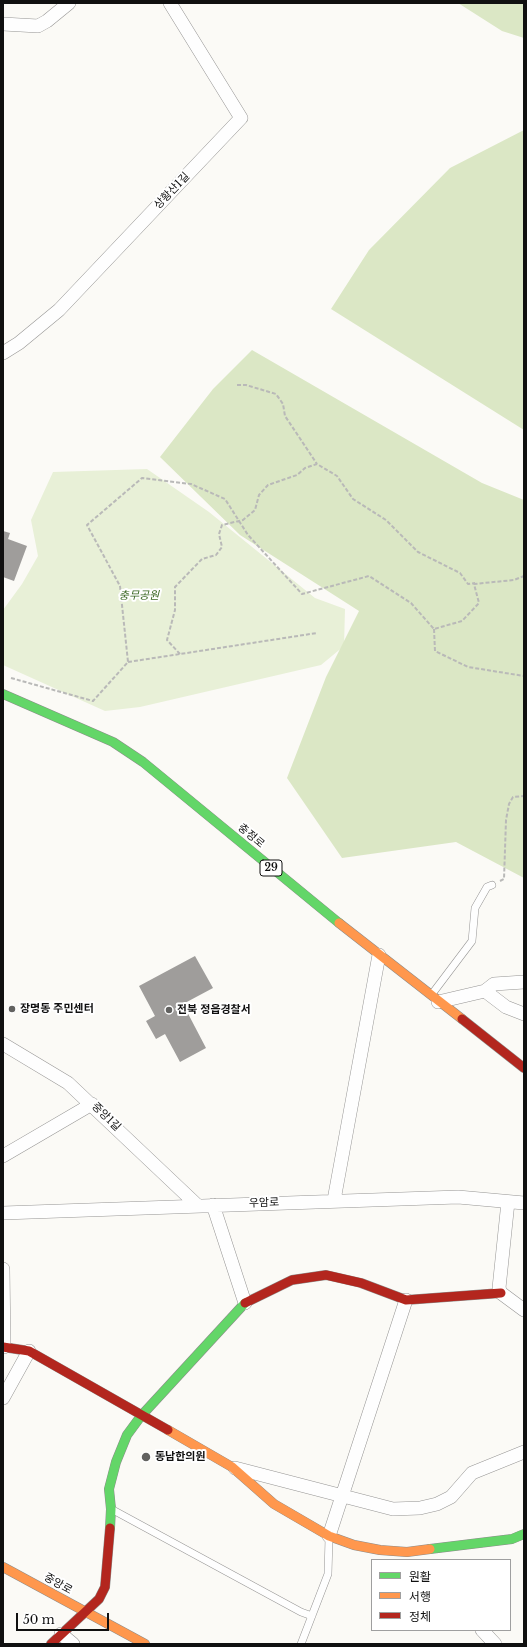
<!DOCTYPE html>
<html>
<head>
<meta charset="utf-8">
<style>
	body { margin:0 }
	#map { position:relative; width:527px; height:1647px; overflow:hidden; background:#fbfaf6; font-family:"Libre Baskerville","Noto Sans KR",serif }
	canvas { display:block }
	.frame { position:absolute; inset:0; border:4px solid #101010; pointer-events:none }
	.legend { position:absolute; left:371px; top:1559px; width:140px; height:72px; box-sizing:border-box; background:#fff; border:1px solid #9f9f9f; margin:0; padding:5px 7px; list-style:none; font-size:12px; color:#101010 }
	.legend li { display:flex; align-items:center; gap:8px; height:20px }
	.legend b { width:20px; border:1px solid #9f9f9f }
	.scale { position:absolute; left:16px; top:1613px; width:93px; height:18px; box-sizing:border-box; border:2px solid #101010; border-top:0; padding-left:5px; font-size:12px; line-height:14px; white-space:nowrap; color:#101010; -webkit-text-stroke:3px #fff; paint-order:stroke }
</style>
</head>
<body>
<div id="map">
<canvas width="527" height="1647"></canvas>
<div class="frame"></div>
<ul class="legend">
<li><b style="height:5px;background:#63d668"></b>원활</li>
<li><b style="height:5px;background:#ff974d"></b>서행</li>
<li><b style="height:5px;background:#b3261e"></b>정체</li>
</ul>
<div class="scale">50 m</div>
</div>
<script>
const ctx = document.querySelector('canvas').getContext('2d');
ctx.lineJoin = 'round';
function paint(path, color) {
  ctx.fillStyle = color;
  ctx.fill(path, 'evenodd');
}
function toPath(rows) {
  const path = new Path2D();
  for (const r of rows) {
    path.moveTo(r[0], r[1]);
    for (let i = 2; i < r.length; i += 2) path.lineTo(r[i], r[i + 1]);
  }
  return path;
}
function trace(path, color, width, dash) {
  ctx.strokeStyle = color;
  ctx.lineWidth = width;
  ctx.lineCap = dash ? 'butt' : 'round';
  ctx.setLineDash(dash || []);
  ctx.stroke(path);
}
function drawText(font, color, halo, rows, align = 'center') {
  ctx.font = font + ' "Libre Baskerville","Noto Sans KR",serif';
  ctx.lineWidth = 4;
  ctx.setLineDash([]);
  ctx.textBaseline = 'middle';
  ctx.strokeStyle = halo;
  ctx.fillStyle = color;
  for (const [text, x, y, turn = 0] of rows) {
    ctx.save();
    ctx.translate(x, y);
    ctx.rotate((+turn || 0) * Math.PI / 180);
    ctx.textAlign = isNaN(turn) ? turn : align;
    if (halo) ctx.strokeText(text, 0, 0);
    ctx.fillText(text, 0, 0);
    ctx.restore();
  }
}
paint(toPath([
	[147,469,209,512,315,598,345,609,344,646,321,665,140,707,105,711,3,665,3,610,22,584,38,556,31,520,53,472]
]), '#e8f0d7');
paint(toPath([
	[458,3,524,3,524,38,502,31],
	[524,130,524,430,331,309,369,250,450,168],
	[252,350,482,483,524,500,524,878,456,842,342,858,287,778,326,677,359,611,240,535,160,457,213,389]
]), '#dbe7c5');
paint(toPath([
	[3,531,10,533,8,539,27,546,14,581,3,577],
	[195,956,213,988,183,1004,206,1048,180,1062,165,1034,156,1039,146,1021,155,1016,139,986]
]), '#9f9d9b');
const lane = toPath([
	[432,994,472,941,475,908,487,887,492,885],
	[113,1510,301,1612,312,1616],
	[301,1644,328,1574,329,1538]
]);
const street = toPath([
	[3,24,38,26,47,21,69,3],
	[3,353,19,343,59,310,241,118,170,3],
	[485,991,506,1007,524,1014],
	[438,1002,485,991,494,984,524,982],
	[3,1044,68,1083,197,1205],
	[3,1156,92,1104],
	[334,1200,379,955],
	[508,1202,499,1288,501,1293,524,1310],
	[213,1205,245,1303],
	[3,1213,458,1197,524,1203],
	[3,1269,4,1347],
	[3,1398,29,1351],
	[235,1468,393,1509,420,1508,437,1504,451,1497,472,1473,524,1452],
	[329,1536,406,1300],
	[482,1630,495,1644],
	[61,1634,73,1644]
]);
const fast = toPath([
	[3,694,113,742,143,762,339,923],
	[110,1528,111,1509,109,1489,116,1462,127,1435,141,1416,245,1303],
	[430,1549,512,1539,524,1534]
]);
const slow = toPath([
	[339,923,462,1019],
	[168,1430,232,1467,274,1504,329,1536,354,1545,380,1550,407,1552,430,1549],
	[3,1567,145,1644]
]);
const jam = toPath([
	[462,1019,524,1068],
	[245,1303,292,1280,326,1275,361,1283,406,1300,501,1293],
	[3,1347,29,1351,168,1430],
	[51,1644,99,1599,105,1587,110,1528]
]);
trace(lane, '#969594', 8);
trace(street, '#969594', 14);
trace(fast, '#8c8c8a', 10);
trace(slow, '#8c8c8a', 10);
trace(jam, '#8c8c8a', 10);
trace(toPath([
	[237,385,246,385,276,394,283,404,285,416,317,464],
	[434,629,435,651,468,667,524,676],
	[180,654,167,640,175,610,175,587,202,559,216,555,222,547,219,534,222,525,243,520,255,510,259,495,268,485,297,475,305,468,317,464,337,476,353,499,386,520,418,552,460,573,468,584,475,583],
	[128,662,317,633],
	[11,678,93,701,128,662,120,586,87,525,142,478,191,484,225,499,248,535,302,594,369,576,411,603,434,629,462,621,479,603,474,584,514,580,524,576],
	[500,881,504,879,506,820,509,804,513,797,524,796]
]), '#b9b9b8', 2, [4, 2]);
trace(lane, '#fefefe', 7);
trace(street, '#fefefe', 13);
trace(fast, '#63d668', 9);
trace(slow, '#ff974d', 9);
trace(jam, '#b3261e', 9);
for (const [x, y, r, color] of [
	[12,1009,4,"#626260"],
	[169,1010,4,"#626260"],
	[146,1457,5,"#626260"]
]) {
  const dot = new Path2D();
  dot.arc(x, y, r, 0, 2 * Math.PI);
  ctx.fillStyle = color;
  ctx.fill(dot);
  trace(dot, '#fff', 1.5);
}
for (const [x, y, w] of [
	[271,868,22]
]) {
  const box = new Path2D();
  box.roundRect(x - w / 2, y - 8, w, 16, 3);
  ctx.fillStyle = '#fff';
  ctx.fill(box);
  trace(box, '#101010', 1);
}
drawText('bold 10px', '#101010', null, [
	["29",271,868]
]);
drawText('11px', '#101010', '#fff', [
	["상황산1길",172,191,-46],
	["충정로",251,836,40],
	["중앙1길",106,1117,44],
	["우암로",264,1203,-2],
	["중앙로",58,1584,29]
]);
drawText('italic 11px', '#396622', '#fff', [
	["충무공원",139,596]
]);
drawText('bold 11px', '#101010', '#fff', [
	["장명동 주민센터",20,1009],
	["전북 정읍경찰서",177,1010],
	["동남한의원",155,1457]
], 'left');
</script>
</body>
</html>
